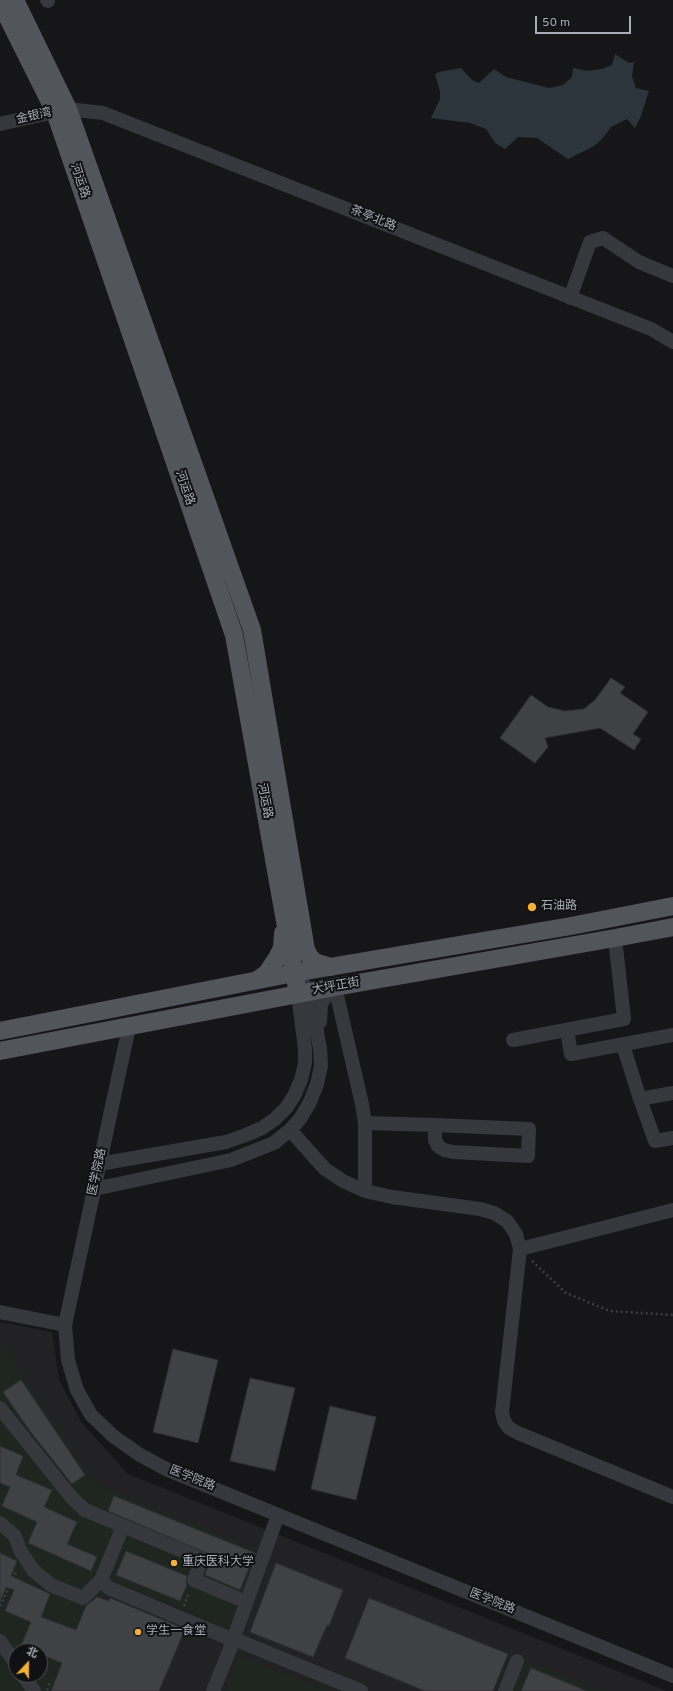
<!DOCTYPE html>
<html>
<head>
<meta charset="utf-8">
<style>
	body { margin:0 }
	#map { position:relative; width:673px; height:1691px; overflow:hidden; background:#161618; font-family:Overpass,"Noto Sans SC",sans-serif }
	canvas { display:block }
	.north { position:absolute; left:8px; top:1643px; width:40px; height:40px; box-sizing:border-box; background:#111113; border:1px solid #4d4f55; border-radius:50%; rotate:22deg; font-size:11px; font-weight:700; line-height:16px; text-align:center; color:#a8adb8 }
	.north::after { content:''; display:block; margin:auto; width:14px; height:18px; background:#f2b134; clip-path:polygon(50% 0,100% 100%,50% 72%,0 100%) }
	.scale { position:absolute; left:535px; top:16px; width:96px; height:18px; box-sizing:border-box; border:2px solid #a8adb8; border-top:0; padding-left:5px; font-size:12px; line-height:14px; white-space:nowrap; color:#a8adb8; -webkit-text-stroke:3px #111113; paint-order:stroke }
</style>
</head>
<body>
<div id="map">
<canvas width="673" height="1691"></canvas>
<div class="north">北</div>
<div class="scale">50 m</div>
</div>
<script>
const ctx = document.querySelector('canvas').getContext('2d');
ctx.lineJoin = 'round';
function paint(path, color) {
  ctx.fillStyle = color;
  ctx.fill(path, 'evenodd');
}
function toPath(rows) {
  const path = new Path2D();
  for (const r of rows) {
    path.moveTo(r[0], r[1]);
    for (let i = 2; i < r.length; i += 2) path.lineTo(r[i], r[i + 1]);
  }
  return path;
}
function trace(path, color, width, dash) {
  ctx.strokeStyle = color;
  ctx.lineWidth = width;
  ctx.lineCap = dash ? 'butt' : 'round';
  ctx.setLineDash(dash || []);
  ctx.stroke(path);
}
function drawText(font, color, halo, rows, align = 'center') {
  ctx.font = font + ' Overpass,"Noto Sans SC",sans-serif';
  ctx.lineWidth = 4;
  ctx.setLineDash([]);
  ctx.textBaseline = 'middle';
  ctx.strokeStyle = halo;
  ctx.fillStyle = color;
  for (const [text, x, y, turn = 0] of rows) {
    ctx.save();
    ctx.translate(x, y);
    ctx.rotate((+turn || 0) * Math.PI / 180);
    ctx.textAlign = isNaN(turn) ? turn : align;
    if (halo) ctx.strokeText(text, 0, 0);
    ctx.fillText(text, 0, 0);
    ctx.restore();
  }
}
paint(toPath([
	[0,1322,52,1332,59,1380,82,1423,128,1474,667,1691,0,1691],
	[16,1651,40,1651,40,1675,16,1675]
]), '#222225');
paint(toPath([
	[0,1343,3,1345,87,1473,102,1487,263,1552,232,1629,109,1580,63,1691,0,1691],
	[16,1651,40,1651,40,1675,16,1675],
	[239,1656,327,1691,225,1691],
	[525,1660,599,1691,512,1691]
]), '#1e261f');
paint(toPath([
	[615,54,629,63,634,62,632,76,636,88,649,91,641,116,635,128,627,119,611,127,602,139,594,146,568,159,537,138,518,137,505,149,495,143,486,129,470,123,431,118,440,99,440,92,435,74,439,72,461,68,472,80,479,83,494,69,506,77,549,88,563,85,572,77,573,68,587,71,602,69,612,65]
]), '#2c353c');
const building = toPath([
	[611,678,625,687,620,693,648,712,633,734,641,739,634,750,600,728,545,738,548,747,535,763,500,738,531,695,548,707,565,711,584,709,595,700,611,678],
	[173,1349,218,1360,198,1443,153,1432,173,1349],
	[250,1378,295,1388,275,1471,230,1461,250,1378],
	[21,1380,85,1475,72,1484,30,1431,3,1392,21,1380],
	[330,1406,376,1417,356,1500,311,1489,330,1406],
	[0,1446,23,1456,16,1475,52,1490,44,1507,77,1522,67,1544,97,1557,91,1571,28,1543,37,1522,2,1506,10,1487,0,1483,0,1446],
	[114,1496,255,1553,240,1590,205,1575,210,1562,209,1554,108,1511,114,1496],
	[126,1551,187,1576,186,1581,187,1585,180,1601,116,1575,126,1551],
	[0,1553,17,1561,11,1576,50,1594,41,1617,76,1630,86,1606,97,1597,109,1601,110,1598,185,1629,159,1691,51,1691,62,1663,40,1654,40,1651,33,1651,21,1646,31,1622,5,1611,14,1590,6,1587,0,1602,0,1553],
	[276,1563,343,1590,329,1626,327,1625,313,1657,250,1632,276,1563],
	[369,1598,508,1654,493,1691,425,1691,345,1658,369,1598],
	[531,1668,587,1691,521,1691,531,1668]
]);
paint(building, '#404145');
trace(building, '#303034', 1);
trace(toPath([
	[532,1261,566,1293,610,1311,673,1315],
	[0,1606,17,1570],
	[184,1606,189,1592],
	[47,1690,50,1681]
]), '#3d3f44', 2.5, [2, 3]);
trace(toPath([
	[47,0,48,1],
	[0,124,68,109,103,113,651,329,673,342],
	[570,298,590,242,603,238,639,262,673,276],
	[320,1022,321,1004,328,993,335,987,362,1104,365,1123,365,1191],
	[129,1027,65,1325,68,1360,77,1390,91,1415,113,1436,140,1455,168,1470,673,1676],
	[567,1030,571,1054,673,1035],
	[513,1040,624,1019,615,938],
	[623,1045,640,1099,673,1093],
	[640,1099,655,1141,673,1138],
	[365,1123,435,1125,529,1129,528,1156,453,1152,444,1150,438,1146,435,1140,435,1125],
	[290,1130,325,1169,343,1181,365,1191,392,1197,480,1209,494,1213,507,1221,516,1234,520,1249,673,1210],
	[99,1164,226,1142,246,1135,262,1128,275,1119,287,1107,295,1094,301,1080,305,1063,305,1049,298,994],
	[94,1189,231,1160,274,1143,290,1130,300,1119,310,1102,317,1084,321,1066,320,1049,310,992,304,985],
	[520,1249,502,1412,504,1421,509,1428,518,1433,673,1497],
	[0,1312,65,1325],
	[0,1408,72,1498,85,1510,123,1526,101,1580,109,1588,233,1640,278,1515],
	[0,1523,15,1536,20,1550,33,1570,51,1585,83,1598,101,1580],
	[123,1526,202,1559,194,1580,237,1598],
	[0,1641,16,1664],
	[23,1675,34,1691],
	[213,1691,234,1639,361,1691],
	[505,1691,517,1661]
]), '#37383d', 14);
trace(toPath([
	[15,0,68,109,252,630,306,950,310,957,315,962,331,967],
	[0,2,55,112,234,635,298,994],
	[257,980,267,973,277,958,282,948,283,933],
	[0,1031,294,973,571,926,673,906],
	[0,1051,335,987,615,938,673,927]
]), '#53555c', 18);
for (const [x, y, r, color] of [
	[532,907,5,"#f2b134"],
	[174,1563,4,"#f2b134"],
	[138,1632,4,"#f2b134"]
]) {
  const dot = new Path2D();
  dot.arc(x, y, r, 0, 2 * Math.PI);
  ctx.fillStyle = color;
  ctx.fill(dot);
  trace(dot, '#111113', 1.5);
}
drawText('12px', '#a8adb8', '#111113', [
	["金银湾",34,117,-12],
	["河运路",79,181,71],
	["茶亭北路",373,219,22],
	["河运路",184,488,71],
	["河运路",264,801,80],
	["大坪正街",336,987,-10],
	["医学院路",98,1172,-78],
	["医学院路",192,1479,22],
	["医学院路",492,1602,22]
]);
drawText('12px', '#a8adb8', '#111113', [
	["石油路",541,907],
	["重庆医科大学",182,1563],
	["学生一食堂",146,1632]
], 'left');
</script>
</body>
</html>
